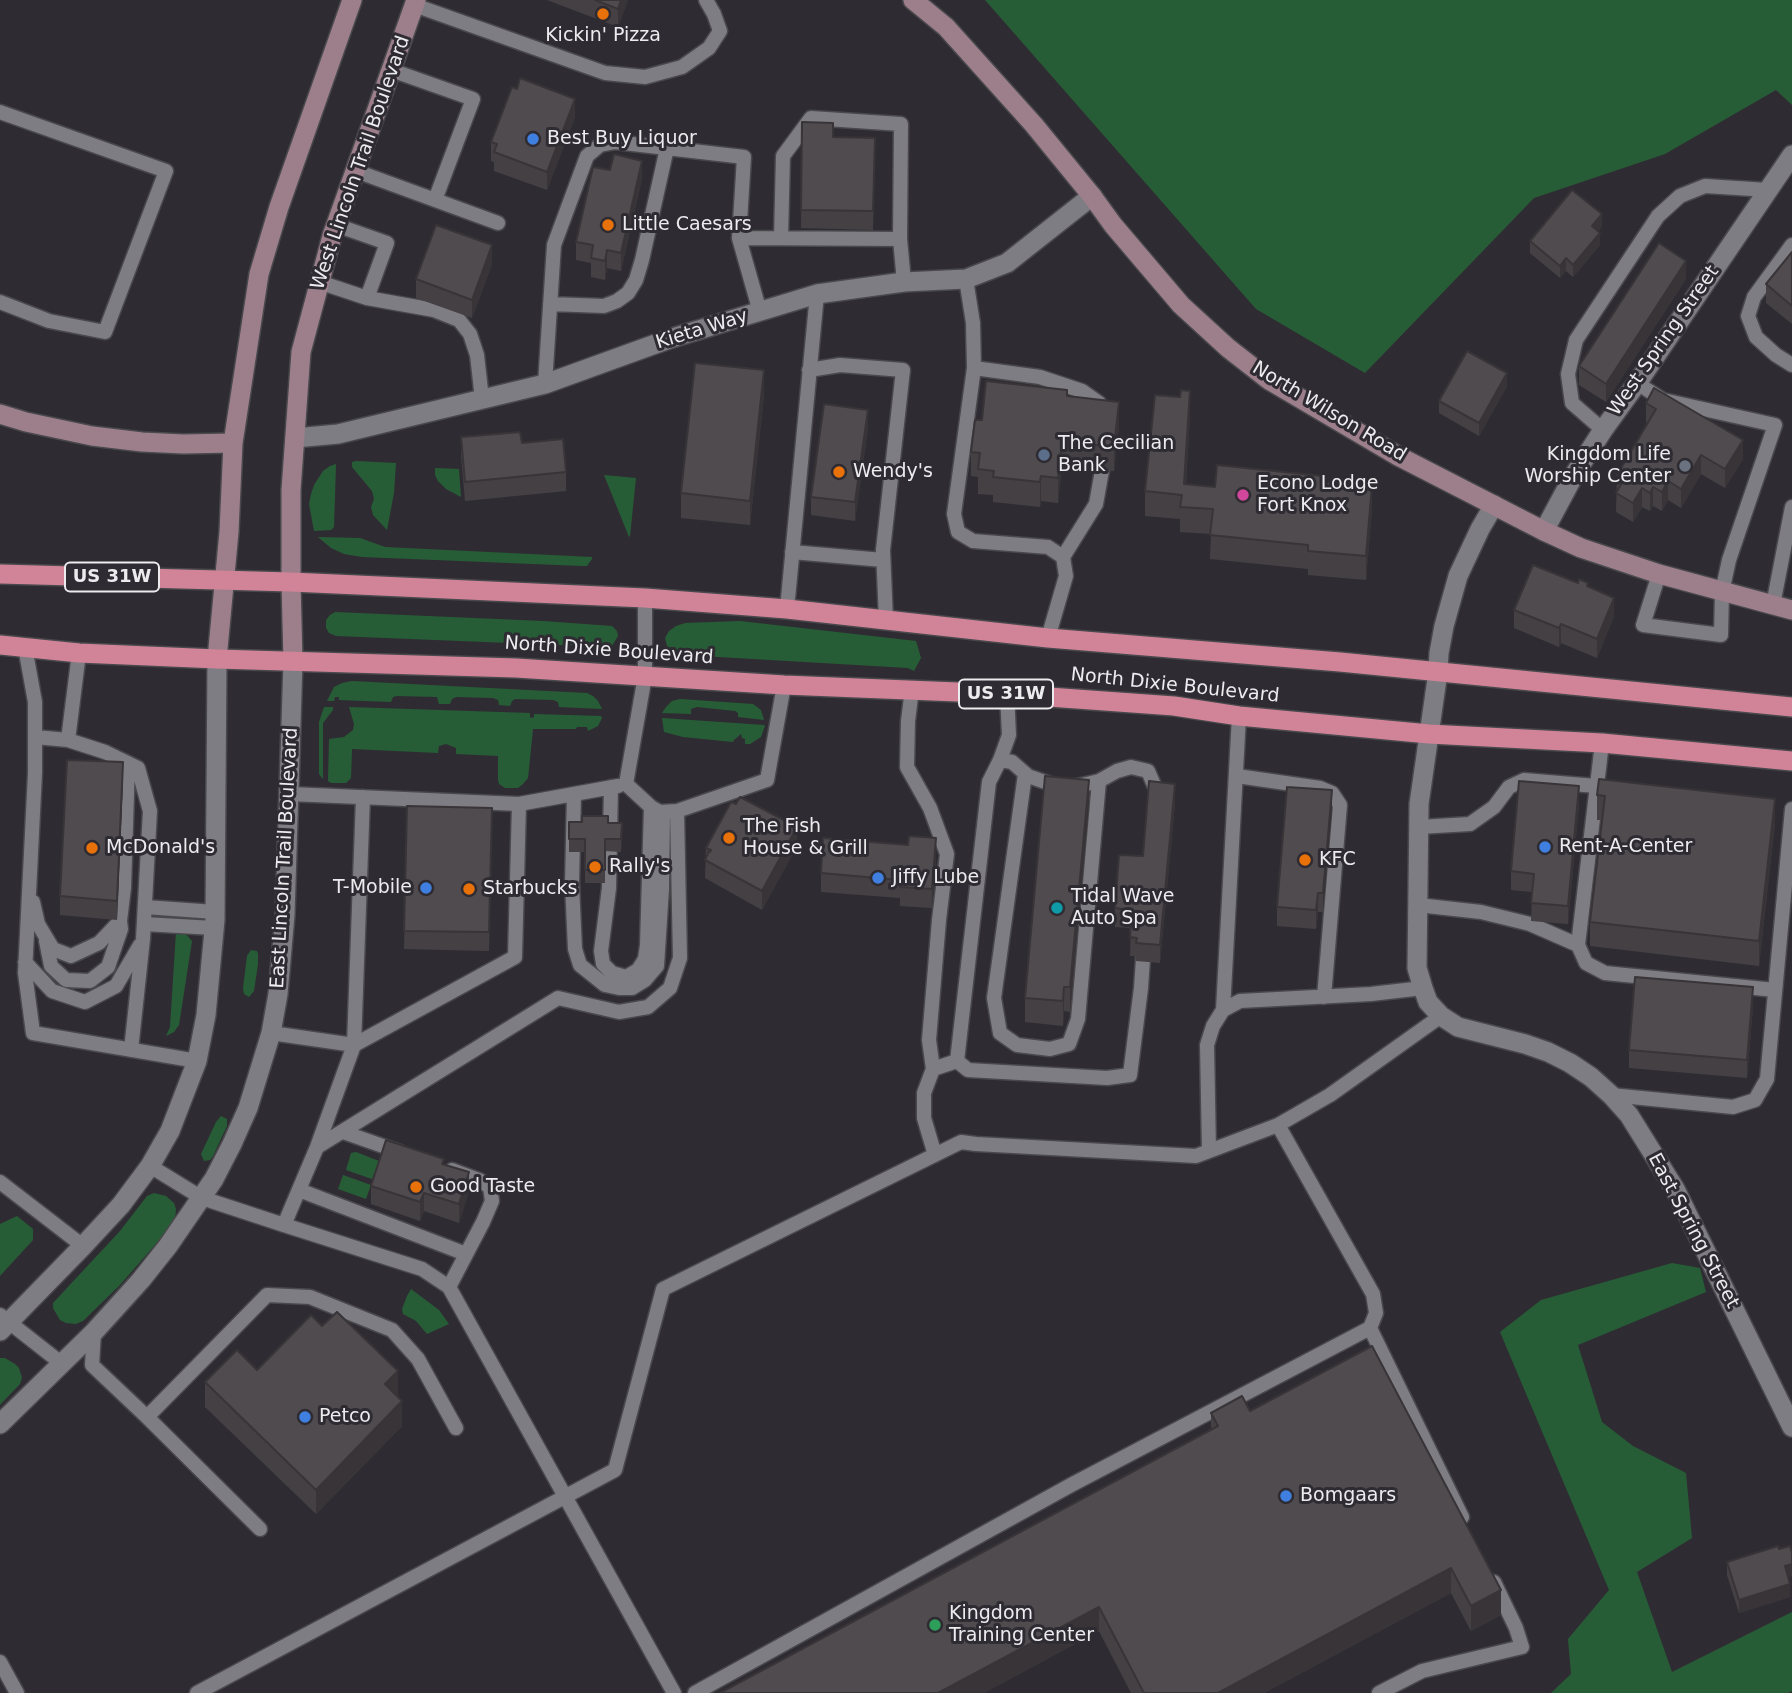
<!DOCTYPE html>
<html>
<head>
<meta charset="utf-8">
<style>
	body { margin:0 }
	canvas { display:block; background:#2e2c32 }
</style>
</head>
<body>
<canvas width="1792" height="1693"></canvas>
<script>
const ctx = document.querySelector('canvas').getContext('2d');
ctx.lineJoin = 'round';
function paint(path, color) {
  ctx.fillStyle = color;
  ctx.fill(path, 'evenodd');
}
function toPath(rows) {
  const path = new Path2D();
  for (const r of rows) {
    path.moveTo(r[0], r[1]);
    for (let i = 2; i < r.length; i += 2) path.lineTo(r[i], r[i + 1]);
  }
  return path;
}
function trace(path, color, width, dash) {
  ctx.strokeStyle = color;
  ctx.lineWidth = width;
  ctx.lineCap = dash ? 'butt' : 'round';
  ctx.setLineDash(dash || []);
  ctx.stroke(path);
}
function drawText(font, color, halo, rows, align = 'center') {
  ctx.font = font + ' "DejaVu Sans",sans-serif';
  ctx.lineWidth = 6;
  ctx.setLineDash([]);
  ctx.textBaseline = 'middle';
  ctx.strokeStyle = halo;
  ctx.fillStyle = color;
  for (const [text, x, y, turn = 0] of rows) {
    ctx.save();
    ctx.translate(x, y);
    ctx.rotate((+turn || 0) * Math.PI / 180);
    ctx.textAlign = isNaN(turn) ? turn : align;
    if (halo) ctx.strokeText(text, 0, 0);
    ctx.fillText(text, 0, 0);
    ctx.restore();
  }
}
paint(toPath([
	[985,0,1792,0,1792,105,1776,90,1665,154,1534,198,1365,373,1256,309],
	[356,461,396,463,394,493,387,530,373,515,371,507,374,499,372,491,352,467,352,462],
	[336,464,334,527,331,530,314,531,309,504,311,494,314,485,323,471,330,466],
	[435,468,459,469,461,497,446,489,438,481,435,475],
	[604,475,636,478,630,536,629,537],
	[318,537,360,538,385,547,592,557,592,559,587,566,582,566,362,557,344,554,331,548],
	[335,612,543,621,612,626,617,631,618,636,612,646,609,647,336,636,329,633,326,628,326,620,330,615],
	[740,621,916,641,921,658,914,671,908,668,684,655,676,653,667,646,665,638,669,631,676,626,685,623],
	[352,681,587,693,593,696,598,701,602,709,559,707,558,702,553,700,515,699,512,701,510,706,499,705,498,700,493,698,456,697,452,699,450,704,439,704,437,697,397,696,393,697,391,702,339,700,339,697,335,697,334,701,327,701,334,687,342,683],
	[680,699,753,704,761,710,764,720,738,717,738,713,735,711,697,707,691,709,691,714,662,713,666,707,672,701],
	[324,707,333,707,333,710,323,723,323,779,319,774,319,722],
	[349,707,530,713,530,717,532,718,534,717,534,714,601,716,602,718,598,726,588,731,587,727,577,727,576,729,533,729,528,778,523,784,518,788,505,788,499,784,498,780,498,756,456,754,456,748,446,744,439,746,438,753,352,749,351,778,346,783,331,783,328,781,329,739,344,737,353,730,354,724],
	[662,718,764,725,765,726,761,737,750,744,745,744,745,739,742,738,741,734,734,740,733,742,683,737,664,732],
	[176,932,184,932,192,941,179,1025,174,1032,166,1036,170,1027],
	[251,950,257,951,258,954,258,964,254,991,249,997,244,994,243,988,247,956],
	[221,1116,227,1119,227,1126,213,1156,210,1160,204,1161,201,1154,216,1122],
	[356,1152,379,1161,372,1179,346,1170,351,1153],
	[343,1175,371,1185,366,1199,338,1189],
	[154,1193,166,1196,174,1203,176,1209,175,1220,155,1245,119,1286,83,1321,76,1324,66,1323,60,1320,53,1308,53,1303,120,1231,147,1196],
	[17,1216,33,1229,33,1240,0,1276,0,1224],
	[1672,1263,1700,1268,1706,1292,1578,1345,1602,1422,1633,1446,1686,1473,1692,1538,1637,1572,1672,1672,1792,1612,1792,1691,1788,1693,1551,1693,1571,1674,1568,1639,1609,1590,1500,1332,1541,1300],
	[411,1289,439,1310,449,1324,427,1334,416,1321,403,1314,402,1309,407,1296],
	[0,1358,5,1358,15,1364,19,1368,22,1378,20,1384,0,1405]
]), '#275d36');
const service = toPath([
	[414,5,605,73,645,77,682,67,709,48,720,31,714,14,706,0],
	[391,70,473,99,435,200],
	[0,112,166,171,105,332,49,321,0,302],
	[356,171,498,223],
	[336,225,387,243,367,298],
	[739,238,900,239,901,124,811,118,783,156,781,238],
	[900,239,904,282],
	[1792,245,1754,297,1748,316,1756,337,1776,355,1792,365],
	[966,279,973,323,974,368,954,514,958,532,973,541,1048,547,1063,557,1066,576,1048,638],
	[319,282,367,298,434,310,459,320,470,334,477,355,482,399],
	[550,304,604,306,617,301,628,293,636,280,642,260,667,148],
	[974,368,1040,377,1082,391,1099,403,1105,414],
	[809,370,840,365,903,370,883,550,886,620],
	[1637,383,1663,400,1775,425,1729,560,1722,592,1721,635,1643,625,1659,574],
	[545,384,554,245,587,156,600,145,615,142,744,157,739,238,760,312],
	[1603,430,1572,403,1568,374,1576,340,1658,216,1680,196,1705,186,1768,190],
	[792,552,883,560],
	[1063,557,1096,504,1103,465],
	[645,598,645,676,626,784,651,807,660,812,677,811,767,780,784,685],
	[1773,605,1792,507],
	[787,609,817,294],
	[25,647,35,702,35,773,25,973,33,1033,197,1061],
	[79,653,68,740,105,752,138,768,150,811,143,939,131,1050],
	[912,689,908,721,907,767,930,808,947,854,939,920,929,1040,933,1069],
	[1007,694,1009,735,1000,760,989,782,957,1061,968,1070,1107,1078,1130,1075,1141,988,1144,944],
	[35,737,68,740],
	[1602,743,1578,945,1586,963,1605,973,1775,990],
	[1000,760,1012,762,1028,776,1065,789,1099,781,1117,771,1131,767,1148,771,1157,792,1157,798],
	[1025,774,994,998,1000,1033,1017,1045,1050,1049,1069,1044,1078,1019,1099,781],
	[1237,776,1320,788,1332,793,1340,805,1324,997],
	[611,787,609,888,601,951,603,964,612,973,626,977,638,970,645,959,647,945,651,807],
	[290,794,519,804,618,786],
	[574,794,572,884,575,949,580,965,605,985,619,988,632,988,645,980,657,966,662,889,663,812],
	[1419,827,1470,824,1494,807,1509,787,1524,780,1596,786],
	[33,902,38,924,53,949,71,956,99,943,120,921,124,888,128,763],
	[1418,905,1481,912,1530,924,1578,945],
	[145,907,215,912],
	[144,924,214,928],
	[46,941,51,966,66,980,90,981,108,967,121,929,120,921],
	[25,962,52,991,85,1002,116,986,140,945],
	[1223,1010,1239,716],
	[271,1033,354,1045,515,957,519,804],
	[1611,1095,1733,1107,1755,1100,1767,1079,1792,809],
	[1278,1125,1373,1294,1376,1313,1370,1328,1462,1517],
	[343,1132,400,1152],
	[317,1147,558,998,619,1012,648,1007,670,988,680,958,677,811],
	[1209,1151,1207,1045,1213,1026,1223,1010,1240,1001,1371,994,1423,988],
	[935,1155,924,1118,924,1093,933,1069,957,1061],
	[150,1166,202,1198,284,1225,317,1147,354,1045,363,797],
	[0,1182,83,1246],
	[299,1190,466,1254],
	[284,1225,422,1269,449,1287,674,1693],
	[449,1287,483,1222,492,1201,490,1187,479,1180,452,1170],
	[0,1315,61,1363],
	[94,1332,92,1365,147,1417,267,1295,310,1297,392,1330,418,1359,456,1428],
	[147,1417,260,1529],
	[0,1662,17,1693],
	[197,1693,615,1470,663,1289,961,1142,976,1144,1196,1156,1278,1125,1330,1095,1441,1016],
	[695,1693,1071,1485,1370,1328],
	[1379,1693,1422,1671,1522,1647,1516,1628,1494,1582]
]);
const minor = toPath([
	[1494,505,1480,529,1458,576,1444,626,1439,653,1438,672,1419,804,1417,968,1423,988,1428,1002,1441,1016,1458,1027,1525,1044,1548,1052,1570,1063,1591,1077,1611,1095,1629,1115,1675,1189,1792,1427],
	[1544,531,1574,475,1603,430,1640,379,1792,155]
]);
const tertiary = toPath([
	[295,438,338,434,545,384,672,338,817,294,904,282,966,279,1007,263,1092,196],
	[0,1331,83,1246,121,1205,150,1166,170,1131,197,1061,206,1015,215,920,217,659],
	[0,1424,94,1332,141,1280,168,1246,214,1179,232,1144,248,1108,271,1033,278,994,285,915,293,661]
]);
const secondary = toPath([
	[913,0,946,27,1034,125,1092,196,1113,225,1181,305,1228,348,1269,380,1398,456,1544,531,1581,548,1659,574,1792,610],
	[0,414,26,422,92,436,142,442,183,444,233,443],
	[217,659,229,532,233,443,259,274,279,207,352,0],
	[293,661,291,582,291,490,301,352,332,236,416,0]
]);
const trunk = toPath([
	[0,574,291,582,645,598,787,609,1048,638,1340,662,1792,707],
	[0,645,79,653,217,659,516,668,784,685,1007,694,1174,706,1239,716,1429,734,1602,743,1792,761]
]);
trace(service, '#49484c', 17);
trace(minor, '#49484c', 22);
trace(tertiary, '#49484c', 22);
trace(secondary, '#49484c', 22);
trace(trunk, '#49484c', 22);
trace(service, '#7e7d83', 14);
trace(minor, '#7e7d83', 19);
trace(tertiary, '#7e7d83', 19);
trace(secondary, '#9d7f8b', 19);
trace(trunk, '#d18498', 19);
paint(toPath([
	[547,0,628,0,618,27],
	[575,117,547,190,494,171,494,162,491,161,491,142],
	[802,122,833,137,875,138,873,230,801,228],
	[642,179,621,271,607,268,605,280,591,277,591,263,576,260,576,242],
	[1602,227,1598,231,1600,245,1573,277,1566,271,1560,278,1530,253,1530,241],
	[1792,252,1792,324,1766,303,1766,284],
	[492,264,472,318,416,298,416,279],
	[1686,279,1606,402,1579,385,1579,366],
	[1507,386,1479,436,1439,413,1439,401],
	[764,395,750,525,681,518,681,493],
	[1067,396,1119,426,1114,471,1062,466,1058,503,1041,501,1040,507,993,502,993,495,978,494,978,477,971,476,971,452,982,420],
	[1180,397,1190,416,1186,484,1215,487,1322,482,1372,509,1366,580,1308,575,1308,569,1210,559,1211,534,1180,532,1180,519,1145,516,1145,491],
	[1646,403,1743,459,1725,488,1701,474,1681,508,1668,500,1662,511,1653,506,1650,511,1642,507,1633,522,1616,512,1617,475,1647,423,1646,422],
	[868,428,855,521,811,515,811,497],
	[461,437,522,443,566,472,566,491,465,501,461,456],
	[1578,583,1588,587,1614,616,1597,658,1561,643,1559,647,1514,628,1514,610],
	[123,780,117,920,60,915,60,896],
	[1597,795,1775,823,1759,966,1590,946,1590,922,1602,820,1597,820],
	[1175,803,1160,963,1136,961,1136,956,1130,956,1131,928,1115,927,1115,908,1143,856],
	[1089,805,1070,1012,1064,1011,1063,1026,1025,1022,1025,998],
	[1579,805,1568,924,1531,921,1532,892,1511,890,1511,871],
	[407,806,492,827,489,951,404,949],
	[1332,809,1323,912,1318,912,1316,929,1277,926,1277,907],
	[569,822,622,823,621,852,605,851,605,883,585,883,585,852,569,852],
	[797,846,762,910,705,878,706,848],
	[936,857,932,908,900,906,900,898,821,892,821,873],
	[1753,1006,1747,1078,1629,1068,1629,1050],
	[444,1164,469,1191,459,1223,424,1211,420,1221,371,1204,371,1186],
	[1372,1346,1501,1615,1471,1631,1451,1593,1264,1693,1131,1693,1099,1631,984,1693,720,1693,1211,1429,1211,1413,1250,1411],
	[257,1370,398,1395,402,1426,316,1514,205,1407,205,1382],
	[1727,1562,1792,1576,1788,1577,1790,1597,1739,1613,1727,1575]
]), '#454044');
paint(toPath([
	[621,0,628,0,618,27,618,9],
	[575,99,575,117,547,190,547,172],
	[642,161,642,179,621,271,621,253],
	[1602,214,1602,227,1592,239,1592,226],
	[1600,233,1600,245,1573,277,1573,265],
	[492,245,492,264,472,318,472,300],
	[607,250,607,268,605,280,605,261],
	[1566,258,1566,271,1560,278,1560,266],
	[1686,261,1686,279,1606,402,1606,384],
	[764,370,764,395,750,525,750,501],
	[1507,373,1507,386,1479,436,1479,423],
	[1190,391,1190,416,1184,508,1184,484],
	[1119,402,1119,426,1114,471,1114,447],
	[868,410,868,428,855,521,855,502],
	[1743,440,1743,459,1725,488,1725,469],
	[1062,441,1062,466,1058,503,1058,478],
	[1701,455,1701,474,1681,508,1681,489],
	[1041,476,1041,501,1040,507,1040,482],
	[1668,481,1668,500,1662,511,1662,492],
	[1372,485,1372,509,1366,580,1366,556],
	[1653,487,1653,506,1650,511,1650,493],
	[1642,488,1642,507,1633,522,1633,503],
	[1614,598,1614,616,1597,658,1597,639],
	[1561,624,1561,643,1559,647,1559,628],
	[123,762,123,780,117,920,117,901],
	[1089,780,1089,805,1070,1012,1070,987],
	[1175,784,1175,803,1160,963,1160,945],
	[1579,786,1579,805,1568,924,1568,906],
	[1332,790,1332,809,1323,912,1323,893],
	[1775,799,1775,823,1759,966,1759,941],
	[797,827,797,846,762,910,762,891],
	[936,838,936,857,932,908,932,889],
	[1318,893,1318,912,1316,929,1316,910],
	[1064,987,1064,1011,1063,1026,1063,1001],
	[1753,987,1753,1006,1747,1078,1747,1060],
	[469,1172,469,1191,459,1223,459,1204],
	[424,1193,424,1211,420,1221,420,1202],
	[398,1371,398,1395,385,1409,385,1384],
	[402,1401,402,1426,316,1514,316,1490],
	[1792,1564,1792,1576,1785,1578,1785,1566],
	[1451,1568,1451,1593,1264,1693,1218,1693],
	[1790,1584,1790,1597,1739,1613,1739,1600],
	[1501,1590,1501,1615,1471,1631,1471,1606],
	[1099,1607,1099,1631,984,1693,938,1693]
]), '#383437');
const building = toPath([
	[595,0,621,0,618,9,595,0],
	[520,78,575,99,547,172,494,152,497,144,491,142,512,87,517,89,520,78],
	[802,122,833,123,833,137,875,138,873,211,801,210,802,122],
	[614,154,642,161,621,253,607,250,605,261,591,258,593,245,576,242,593,167,610,170,614,154],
	[1572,190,1602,214,1592,226,1600,233,1573,265,1566,258,1560,266,1530,241,1572,190],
	[436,225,492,245,472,300,416,279,436,225],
	[1659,243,1686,261,1606,384,1579,366,1659,243],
	[1792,252,1792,306,1766,284,1792,252],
	[1467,351,1507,373,1479,423,1439,401,1467,351],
	[695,363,764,370,750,501,681,493,695,363],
	[986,381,1067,390,1067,396,1119,402,1114,447,1062,441,1058,478,1041,476,1040,482,993,477,994,471,978,469,980,453,971,452,975,420,982,420,986,381],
	[1654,388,1743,440,1725,469,1701,455,1681,489,1668,481,1662,492,1653,487,1650,493,1642,488,1633,503,1616,493,1624,479,1617,475,1656,409,1646,403,1654,388],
	[1181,390,1190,391,1184,484,1215,487,1217,465,1322,476,1322,482,1372,485,1366,556,1308,551,1308,545,1210,535,1213,509,1180,507,1182,495,1145,491,1155,395,1180,397,1181,390],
	[824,404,868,410,855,502,811,497,824,404],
	[520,432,522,443,563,439,566,472,465,482,461,437,520,432],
	[1533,565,1578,583,1579,579,1588,583,1587,586,1614,598,1597,639,1561,624,1559,628,1514,610,1533,565],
	[67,760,123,762,117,901,60,896,67,760],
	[1045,776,1089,780,1070,987,1064,987,1063,1001,1025,998,1045,776],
	[1599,779,1775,799,1759,941,1590,922,1605,796,1597,795,1599,779],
	[1149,781,1175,784,1160,945,1136,943,1137,938,1130,937,1132,910,1115,908,1119,855,1143,856,1149,781],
	[1519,781,1579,786,1568,906,1531,903,1534,874,1511,871,1519,781],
	[1287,787,1332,790,1323,893,1318,893,1316,910,1277,907,1287,787],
	[740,797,797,827,762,891,705,860,709,851,710,852,711,850,706,848,731,802,736,804,740,797],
	[407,806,492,808,489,932,404,931,407,806],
	[582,816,608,816,608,823,622,823,621,839,605,839,605,870,585,870,585,839,569,839,569,822,582,822,582,816],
	[909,836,936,838,932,889,900,887,900,880,821,873,823,838,908,845,909,836],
	[1635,977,1753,987,1747,1060,1629,1050,1635,977],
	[386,1140,444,1159,442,1164,469,1172,459,1204,424,1193,420,1202,371,1186,386,1140],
	[337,1312,398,1371,385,1384,402,1401,316,1490,205,1382,237,1350,257,1370,311,1315,322,1326,337,1312],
	[1372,1346,1501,1590,1471,1606,1451,1568,1218,1693,1144,1693,1099,1607,938,1693,720,1693,1218,1426,1211,1413,1242,1396,1250,1411,1372,1346],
	[1778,1546,1779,1549,1790,1546,1792,1553,1792,1564,1785,1566,1790,1584,1739,1600,1727,1562,1778,1546]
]);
paint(building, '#504b4f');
trace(building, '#383437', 2);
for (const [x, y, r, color] of [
	[603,14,7,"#e8710a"],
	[533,139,7,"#3f7fe0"],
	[608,225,7,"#e8710a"],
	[1044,455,7,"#5c6f8a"],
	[1685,466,7,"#6b7280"],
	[839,472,7,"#e8710a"],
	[1243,495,7,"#d1479c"],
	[729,838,7,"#e8710a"],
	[1545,847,7,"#3f7fe0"],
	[92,848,7,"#e8710a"],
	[1305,860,7,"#e8710a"],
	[595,867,7,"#e8710a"],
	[878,878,7,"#3f7fe0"],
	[426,888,7,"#3f7fe0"],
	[469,889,7,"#e8710a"],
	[1057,908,7,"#0f9aa8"],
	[416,1187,7,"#e8710a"],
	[305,1417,7,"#3f7fe0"],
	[1286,1496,7,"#3f7fe0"],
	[935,1625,7,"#2e9e5b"]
]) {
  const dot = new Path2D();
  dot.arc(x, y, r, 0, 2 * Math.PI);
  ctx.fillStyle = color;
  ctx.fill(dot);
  trace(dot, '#2e2c32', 2.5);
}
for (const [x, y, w] of [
	[112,577,94],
	[1006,694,94]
]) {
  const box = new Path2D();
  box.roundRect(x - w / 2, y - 14.5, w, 29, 5);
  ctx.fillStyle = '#2e2c32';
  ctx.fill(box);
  trace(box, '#ecebee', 2);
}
drawText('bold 18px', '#ecebee', null, [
	["US 31W",112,577],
	["US 31W",1006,694]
]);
drawText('19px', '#ecebee', '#2e2c32', [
	["Kickin' Pizza",603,36,"center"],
	["Best Buy Liquor",547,139],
	["Little Caesars",622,225],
	["The Cecilian",1058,444],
	["Bank",1058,466],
	["Kingdom Life",1671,455,"right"],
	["Worship Center",1671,477,"right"],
	["Wendy's",853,472],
	["Econo Lodge",1257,484],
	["Fort Knox",1257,506],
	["The Fish",743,827],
	["House & Grill",743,849],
	["Rent-A-Center",1559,847],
	["McDonald's",106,848],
	["KFC",1319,860],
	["Rally's",609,867],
	["Jiffy Lube",892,878],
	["T-Mobile",412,888,"right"],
	["Starbucks",483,889],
	["Tidal Wave",1071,897],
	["Auto Spa",1071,919],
	["Good Taste",430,1187],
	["Petco",319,1417],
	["Bomgaars",1300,1496],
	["Kingdom",949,1614],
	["Training Center",949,1636]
], 'left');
drawText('19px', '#ecebee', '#2e2c32', [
	["West Lincoln Trail Boulevard",361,163,-71],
	["Kieta Way",702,330,-17],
	["West Spring Street",1664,341,-55],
	["North Wilson Road",1329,412,31],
	["North Dixie Boulevard",609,651,4],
	["North Dixie Boulevard",1175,686,6],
	["East Lincoln Trail Boulevard",285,858,-87],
	["East Spring Street",1693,1231,62]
]);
</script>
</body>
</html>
